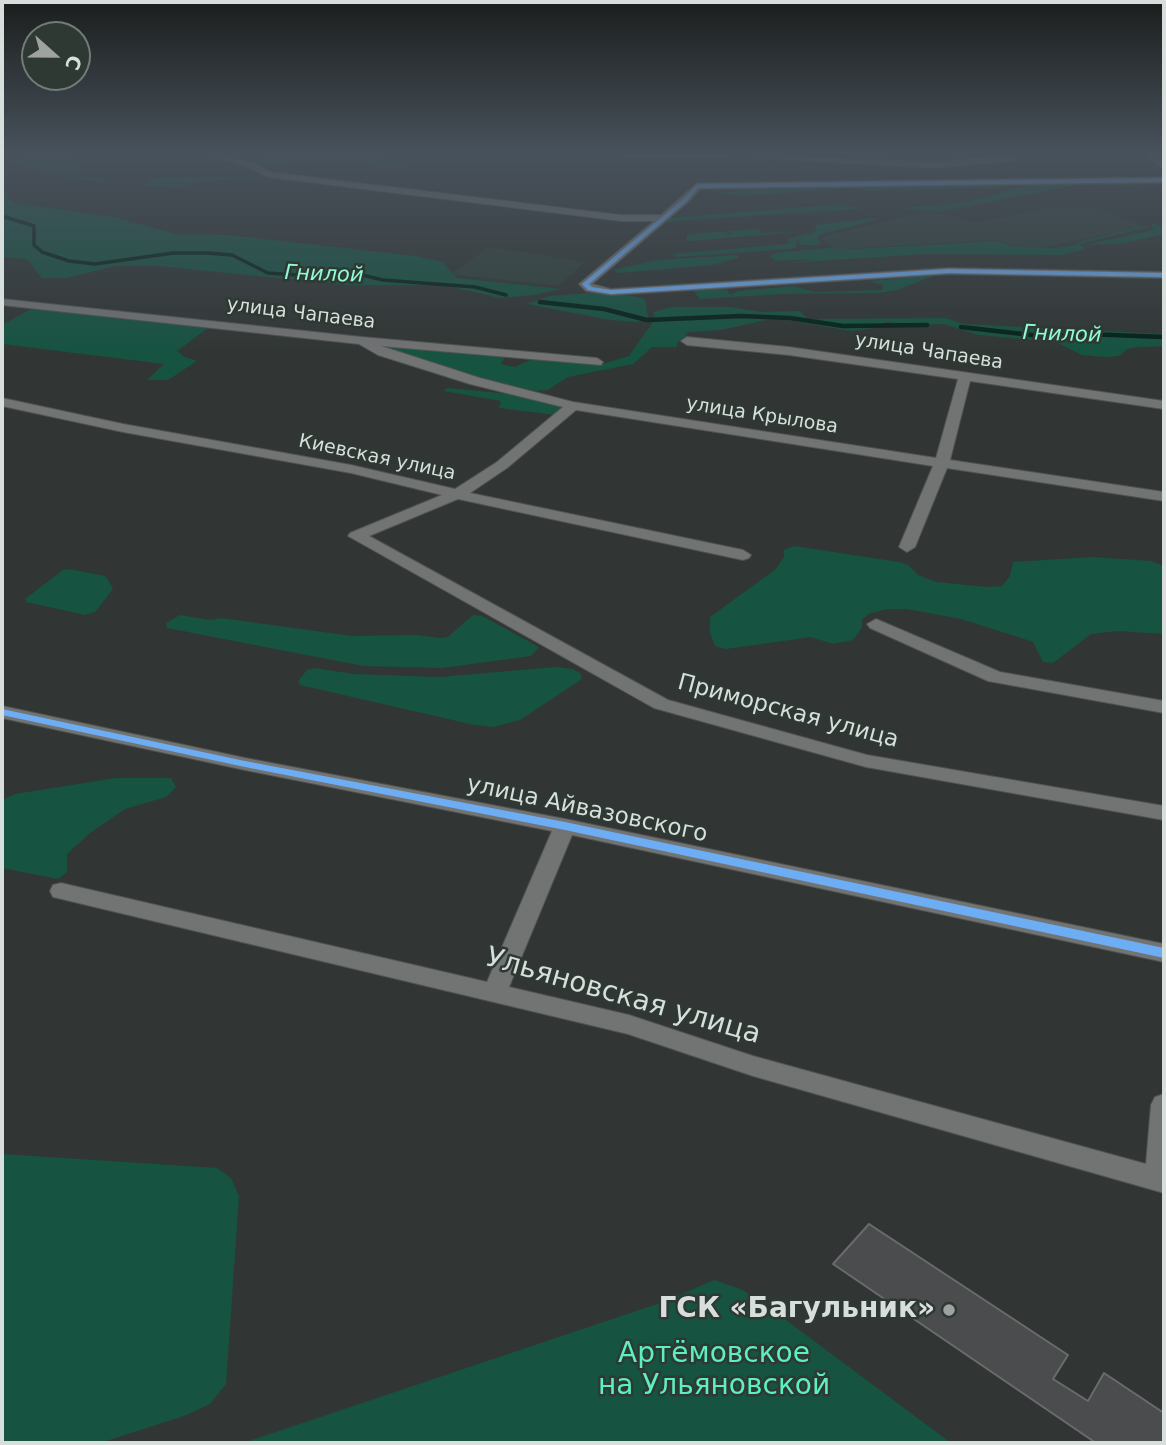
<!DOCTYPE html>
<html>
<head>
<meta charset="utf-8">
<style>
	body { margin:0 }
	#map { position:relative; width:1166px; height:1445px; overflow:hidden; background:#313634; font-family:"DejaVu Sans",sans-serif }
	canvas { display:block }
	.frame { position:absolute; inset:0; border:4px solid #d8dedb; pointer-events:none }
	.north { position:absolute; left:21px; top:21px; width:70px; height:70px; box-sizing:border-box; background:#2e3934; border:2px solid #727b77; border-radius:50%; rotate:111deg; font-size:19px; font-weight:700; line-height:28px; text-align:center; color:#d8dedb }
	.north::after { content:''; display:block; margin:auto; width:24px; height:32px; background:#9ea3a1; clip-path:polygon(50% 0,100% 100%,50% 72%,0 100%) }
</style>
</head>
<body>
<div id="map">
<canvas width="1166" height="1445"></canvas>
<div class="frame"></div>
<div class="north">С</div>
</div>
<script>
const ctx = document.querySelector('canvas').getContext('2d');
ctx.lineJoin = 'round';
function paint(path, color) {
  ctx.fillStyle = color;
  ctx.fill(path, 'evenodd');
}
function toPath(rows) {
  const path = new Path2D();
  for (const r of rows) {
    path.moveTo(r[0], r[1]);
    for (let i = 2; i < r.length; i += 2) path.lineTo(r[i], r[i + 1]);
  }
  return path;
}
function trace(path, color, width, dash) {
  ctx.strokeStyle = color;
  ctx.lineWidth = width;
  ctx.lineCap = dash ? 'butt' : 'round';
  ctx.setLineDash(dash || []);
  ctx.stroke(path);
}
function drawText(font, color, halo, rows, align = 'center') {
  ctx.font = font + ' "DejaVu Sans",sans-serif';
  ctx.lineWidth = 5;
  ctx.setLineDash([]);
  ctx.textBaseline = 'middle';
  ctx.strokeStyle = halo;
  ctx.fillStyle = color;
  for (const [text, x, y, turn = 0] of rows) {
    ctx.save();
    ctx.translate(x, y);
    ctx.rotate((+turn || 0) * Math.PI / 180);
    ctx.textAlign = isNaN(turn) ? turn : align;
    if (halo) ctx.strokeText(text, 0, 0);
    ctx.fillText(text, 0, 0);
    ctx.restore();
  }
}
paint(toPath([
	[1061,206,1070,209,1090,206,1144,227,1040,248,1016,245,997,240,842,249,830,247,821,237,927,211,959,217,973,223],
	[488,248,502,249,585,262,558,286,451,274]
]), '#304039');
paint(toPath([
	[31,155,70,155,82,168,73,176,111,179,102,182,68,177,13,164],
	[273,155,365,155,412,166,391,168,337,159,307,158,279,166,263,166,262,163],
	[257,176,264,177,193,183,180,188,143,185,155,178],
	[1013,184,1001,188,870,191,853,188,742,196,712,191,721,189,723,192,733,192,740,189,765,188],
	[1029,184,1081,184,938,212,900,208,968,202],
	[2,189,8,194,9,200,16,203,114,217,176,234,228,235,416,256,442,262,457,278,561,289,534,295,500,298,444,285,349,285,158,266,115,266,66,278,42,278,27,259,2,257],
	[843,204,860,209,663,222,667,218],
	[874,218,879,219,823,234,818,236,820,244,816,245,802,245,797,239,796,248,791,249,677,257,672,254,789,244,788,239,811,233,816,230,816,225],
	[1151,223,1164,227,1164,234,1125,243,1085,245,1150,231,1153,229],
	[1144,226,1149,227,1079,244,1086,249,1062,255,925,254,786,263,815,259,776,261,770,257,774,253,826,248,857,249,997,241,1013,246,1054,248,1076,245,1078,242],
	[758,229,762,233,808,231,691,241,687,240,686,235,723,231,731,235,729,231],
	[770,253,738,255,738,258,713,265,619,273,613,270,657,260],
	[898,275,930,275,931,277,897,290,878,293,781,294,700,299,693,290,726,288,730,295,738,291,794,286,814,292,883,290,883,285,867,281,897,279],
	[588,293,624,294,645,299,648,318,639,322,610,320,527,304,550,296],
	[672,307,730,307,762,312,800,311,808,319,945,318,964,324,1164,334,1164,346,1138,347,1127,349,1119,356,1105,357,1082,355,1056,342,978,335,944,324,912,325,887,322,875,328,851,331,775,318,721,330,689,332,685,334,689,337,678,342,676,347,652,347,633,364,568,377,548,390,535,391,482,378,389,348,392,346,505,356,501,364,515,367,532,359,599,365,629,356,655,319,653,312],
	[33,308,209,327,177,351,185,357,197,361,168,380,147,380,164,364,2,344,2,325],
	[448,388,520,395,566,407,556,415,499,408,501,401,443,391],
	[794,546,899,562,908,565,918,575,936,582,987,587,1002,586,1010,576,1013,562,1092,557,1151,561,1164,566,1164,634,1118,631,1091,634,1053,663,1043,662,1033,642,1018,637,961,619,907,609,887,609,868,614,862,620,862,628,853,640,833,644,811,637,726,649,715,646,710,633,710,617,776,569,784,557,784,550],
	[69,569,105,576,108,580,113,589,95,612,85,615,26,602,25,599,63,570],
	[180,615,211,620,221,618,352,636,416,635,440,638,448,637,473,615,482,616,539,647,531,656,442,668,363,666,167,628,166,623],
	[557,667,572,669,580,673,582,679,520,720,494,727,474,725,300,685,298,681,307,670,314,668,354,674,439,677],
	[116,778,171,778,176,787,166,797,125,809,90,833,67,854,67,872,58,879,2,868,2,800,15,794],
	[2,1154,217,1168,231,1178,239,1196,226,1384,210,1404,184,1416,100,1443,2,1443],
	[714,1280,743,1290,782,1317,951,1443,243,1443,666,1301]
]), '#165341');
trace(toPath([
	[2,216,34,226,34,245,42,252,69,261,95,264,173,253,208,253,232,255,268,273,311,276,354,273,383,280,475,287,506,295]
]), '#042118', 3.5);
trace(toPath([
	[540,302,604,309,647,320,741,316,790,318,843,326,927,325],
	[961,327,1040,336,1086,334,1164,337]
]), '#042118', 4.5);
const building = toPath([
	[869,1224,1068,1355,1053,1379,1088,1401,1104,1373,1164,1413,1164,1443,1096,1443,833,1264,869,1224]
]);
paint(building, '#4a4c4d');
trace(building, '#6a6b6c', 2);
const minor = toPath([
	[209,155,222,155,257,164,269,172,621,215,661,215,697,183,1164,177,1164,183,700,189,687,203,592,284,611,289,949,268,1164,272,1164,278,949,274,611,295,586,291,579,284,654,221,621,221,267,177,251,168,209,155],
	[625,155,731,155,727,158,629,158,625,155],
	[750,155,933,162,1013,155,1017,158,1013,161,933,168,754,158,750,155],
	[1144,155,1153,155,1164,163,1164,170,1144,155],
	[2,299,362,337,597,358,603,362,601,365,381,346,480,378,573,402,936,458,958,379,789,355,687,345,681,341,687,337,789,347,1164,401,1164,409,970,381,950,460,1164,492,1164,501,947,468,915,547,907,552,899,547,933,466,576,410,507,468,470,493,743,550,751,555,749,558,743,560,458,499,369,536,668,700,867,755,1164,806,1164,820,866,767,654,708,348,536,350,533,442,495,351,473,123,432,2,406,2,398,123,424,351,465,455,489,497,462,563,407,470,384,378,355,359,344,2,305,2,299],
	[876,619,1000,672,1164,701,1164,713,988,681,870,628,867,624,876,619],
	[2,706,245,758,565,819,1164,944,1164,962,572,835,509,987,629,1015,753,1056,1146,1164,1151,1105,1155,1097,1164,1094,1164,1193,753,1076,628,1034,53,897,50,891,53,885,61,883,487,982,552,831,245,770,2,718,2,706]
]);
trace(minor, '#505352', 2);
paint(minor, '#727373');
paint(toPath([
	[1164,178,1164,182,698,188,686,202,589,284,592,287,611,290,949,269,1164,273,1164,277,949,273,611,294,588,290,582,284,682,200,697,184,1164,178],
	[2,709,245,761,565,822,1164,948,1164,958,565,830,245,767,2,715,2,709]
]), '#6dadf4');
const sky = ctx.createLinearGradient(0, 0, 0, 357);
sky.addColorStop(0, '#1b1e1d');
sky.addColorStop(0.43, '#48525c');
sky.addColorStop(1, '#48525c00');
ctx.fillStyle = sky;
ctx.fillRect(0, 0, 1166, 357);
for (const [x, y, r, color] of [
	[949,1310,7,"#9ea3a1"]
]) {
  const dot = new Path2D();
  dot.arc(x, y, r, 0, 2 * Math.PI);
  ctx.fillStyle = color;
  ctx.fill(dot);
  trace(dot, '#2e3934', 2.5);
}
drawText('19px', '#d8dedb', '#2e3934', [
	["улица Чапаева",301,314,7],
	["улица Чапаева",929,352,9],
	["улица Крылова",762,416,9],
	["Киевская улица",377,458,12]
]);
drawText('italic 21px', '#90fbd5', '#2e3934', [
	["Гнилой",324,275,2],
	["Гнилой",1062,335,2]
]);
drawText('23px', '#d8dedb', '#2e3934', [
	["Приморская улица",788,712,15],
	["улица Айвазовского",587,810,12]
]);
drawText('28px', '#d8dedb', '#2e3934', [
	["Ульяновская улица",623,997,16]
]);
drawText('bold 28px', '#d8dedb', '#2e3934', [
	["ГСК «Багульник»",935,1310]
], 'right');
drawText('28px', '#5cefc0', '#2e3934', [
	["Артёмовское",714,1355],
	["на Ульяновской",714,1387]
]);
</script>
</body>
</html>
